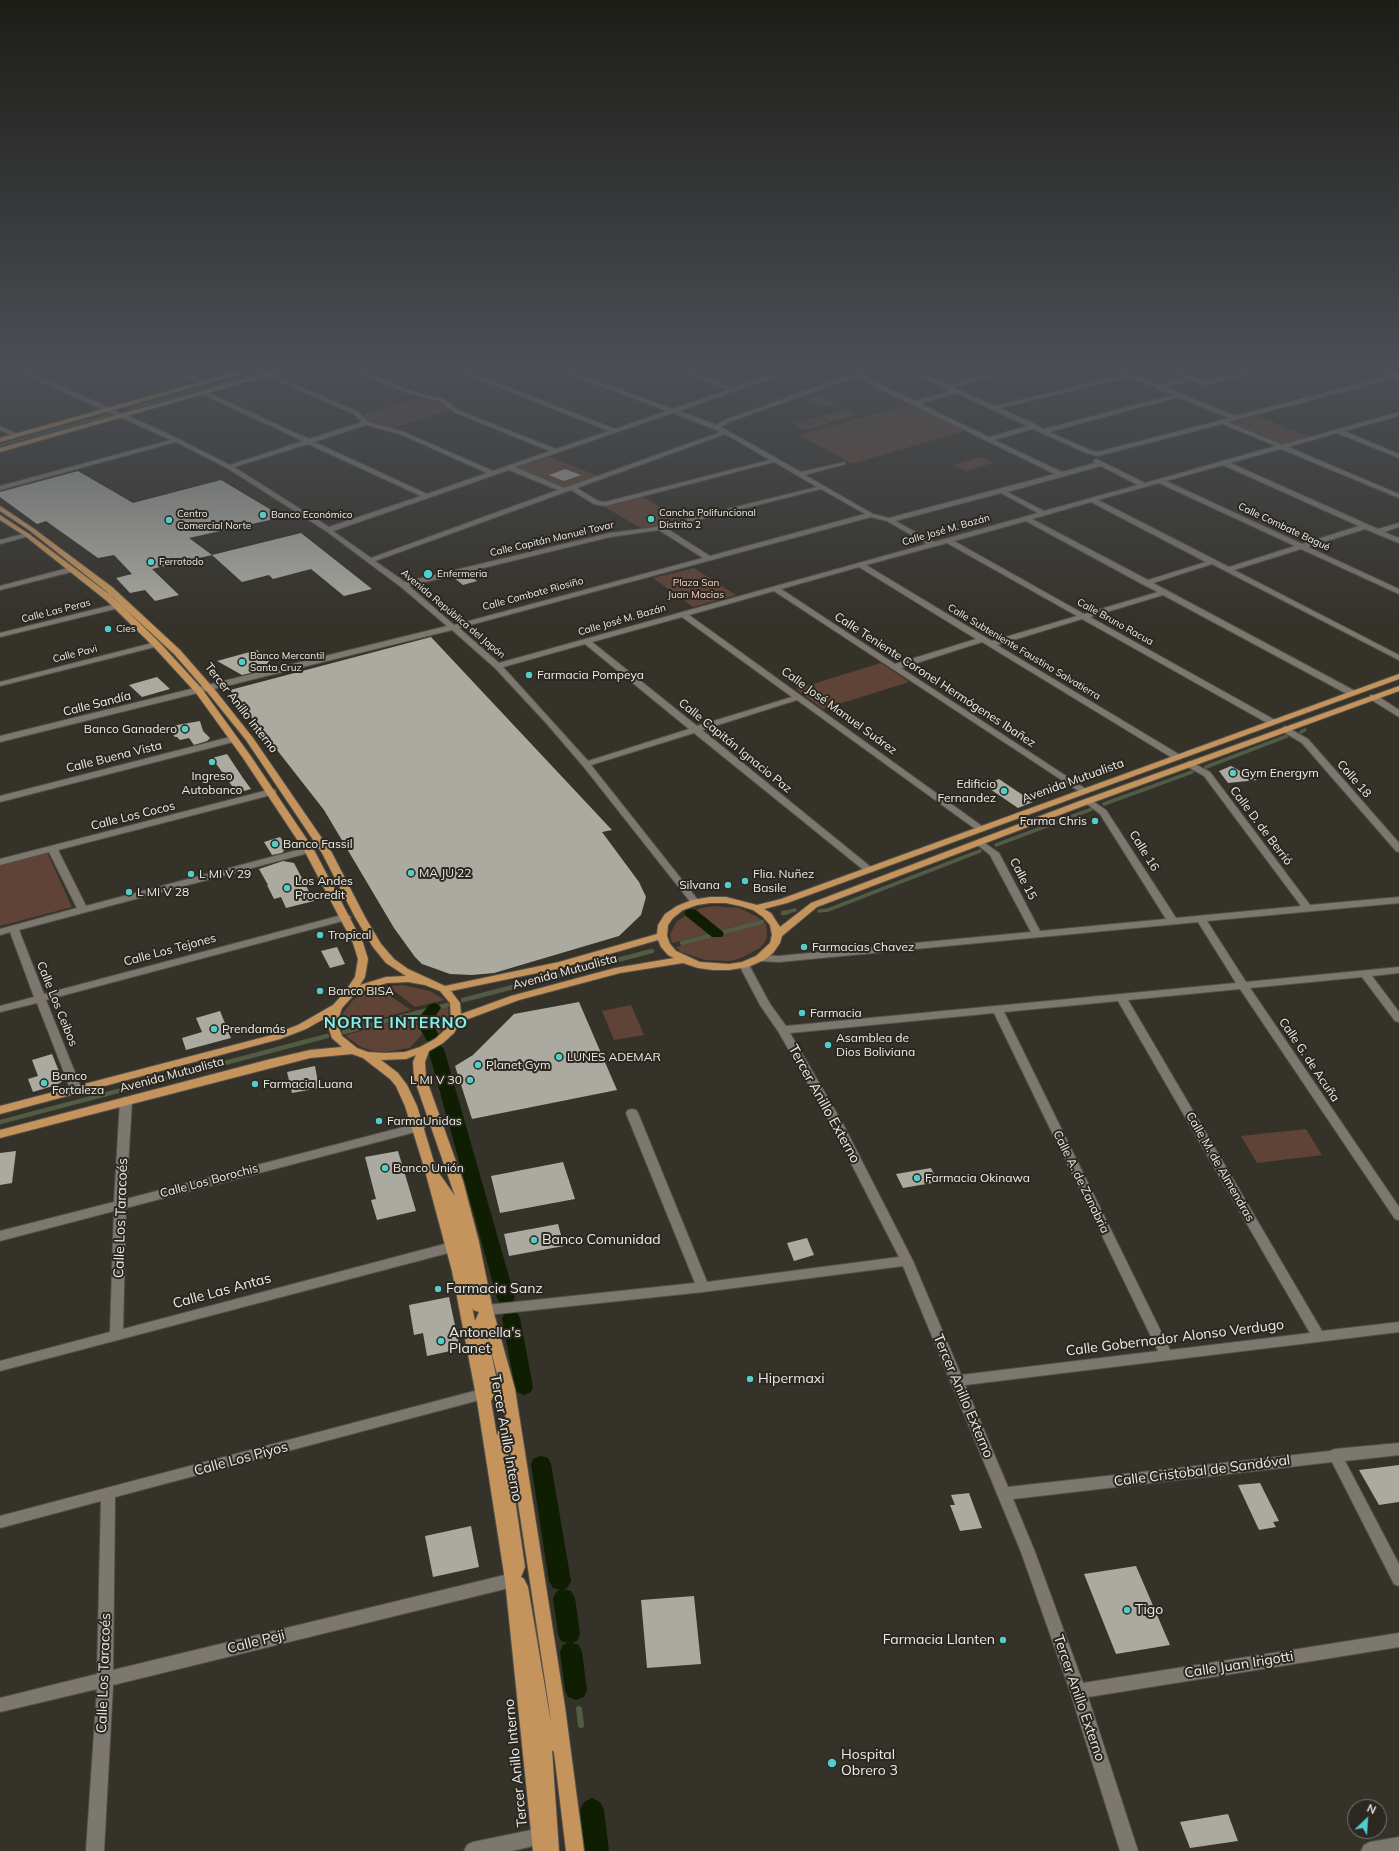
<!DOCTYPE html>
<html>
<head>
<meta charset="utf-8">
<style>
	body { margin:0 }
	#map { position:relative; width:1399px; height:1851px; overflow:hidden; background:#35322a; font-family:Mulish,sans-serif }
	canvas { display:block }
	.north { position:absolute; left:1347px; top:1799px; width:40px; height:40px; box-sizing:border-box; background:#2b2821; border:1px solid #797670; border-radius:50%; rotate:25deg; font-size:11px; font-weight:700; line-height:16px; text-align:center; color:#eeebe7 }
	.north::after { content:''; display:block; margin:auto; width:14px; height:18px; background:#53cdca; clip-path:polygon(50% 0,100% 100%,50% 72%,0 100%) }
</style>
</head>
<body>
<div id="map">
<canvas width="1399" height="1851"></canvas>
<div class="north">N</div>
</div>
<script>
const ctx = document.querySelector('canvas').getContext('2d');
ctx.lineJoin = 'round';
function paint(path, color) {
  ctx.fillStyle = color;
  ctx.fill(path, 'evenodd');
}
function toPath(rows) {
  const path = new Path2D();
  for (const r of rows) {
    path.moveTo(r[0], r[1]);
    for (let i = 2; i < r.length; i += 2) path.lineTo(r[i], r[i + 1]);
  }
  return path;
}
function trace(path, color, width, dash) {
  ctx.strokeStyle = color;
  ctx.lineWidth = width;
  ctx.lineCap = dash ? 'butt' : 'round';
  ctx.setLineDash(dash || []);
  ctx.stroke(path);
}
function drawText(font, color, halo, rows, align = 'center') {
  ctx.font = font + ' Mulish,sans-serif';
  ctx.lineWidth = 4;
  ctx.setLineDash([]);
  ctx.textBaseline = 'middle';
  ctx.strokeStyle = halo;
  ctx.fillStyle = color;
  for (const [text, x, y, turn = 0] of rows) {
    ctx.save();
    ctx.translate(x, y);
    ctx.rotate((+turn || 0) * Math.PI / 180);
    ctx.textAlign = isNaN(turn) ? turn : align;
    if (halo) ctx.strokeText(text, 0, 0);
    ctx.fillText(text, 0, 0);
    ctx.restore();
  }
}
paint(toPath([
	[818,395,836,404,823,407,804,398],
	[423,398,441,402,447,406,451,410,393,428,373,424,366,420,364,414],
	[912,404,967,430,852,464,799,435],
	[844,410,856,415,831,422,819,417],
	[1258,416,1309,437,1280,445,1230,423],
	[818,417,830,423,805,430,792,424],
	[548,456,598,476,560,490,509,469],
	[981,457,994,463,966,471,953,465],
	[643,497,680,519,642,529,605,507],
	[694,568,736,595,693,607,653,578],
	[881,663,909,682,823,709,796,689],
	[47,852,72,907,0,926,0,864],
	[714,906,739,908,756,916,761,920,672,943,670,934,677,921,690,913,701,908],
	[766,923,767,937,765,942,760,948,741,958,730,961,705,960,681,952,676,947],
	[403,985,430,991,445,1000,415,1007,388,986],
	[379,988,411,1010,342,1029,341,1021,342,1014,351,1002,356,998],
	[631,1005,644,1035,614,1040,602,1011],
	[448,1007,449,1019,436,1037,430,1022,431,1016,437,1010],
	[428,1012,421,1019,420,1025,423,1033,410,1048,385,1052,373,1051,361,1047,347,1037,346,1035],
	[1306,1129,1322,1155,1257,1163,1241,1136]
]), '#5f4336');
trace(toPath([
	[1397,368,1399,369],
	[129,409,276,368],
	[0,445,113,414]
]), '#525c45', 2.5);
trace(toPath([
	[1301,732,1305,730],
	[1206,767,1287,736],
	[1104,804,1192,772],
	[996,845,1092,809],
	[819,911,828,910,980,851],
	[784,913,795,910]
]), '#525c45', 3.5);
trace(toPath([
	[783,913,788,912],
	[682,943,762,922],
	[463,1000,652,951],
	[344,1032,447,1005],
	[0,1122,327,1036]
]), '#525c45', 4.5);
trace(toPath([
	[579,1709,581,1725]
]), '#525c45', 6);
paint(toPath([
	[691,909,696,910,722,931,724,934,722,937,712,937,686,916,684,913,686,910,691,909],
	[434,1003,439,1005,441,1008,433,1019,433,1024,441,1039,438,1042,433,1044,428,1042,417,1024,421,1015,429,1005,434,1003],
	[436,1044,441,1046,444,1049,515,1298,512,1303,506,1305,500,1303,497,1298,428,1049,431,1046,436,1044],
	[511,1311,517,1313,520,1318,533,1387,531,1392,524,1395,517,1392,515,1387,502,1318,505,1313,511,1311],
	[541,1456,548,1458,551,1464,571,1581,567,1588,564,1589,571,1591,575,1598,580,1634,577,1641,572,1643,579,1645,582,1652,587,1690,584,1697,576,1700,568,1697,565,1690,560,1652,563,1645,568,1643,561,1641,558,1634,553,1598,557,1591,560,1590,553,1588,549,1581,531,1464,534,1458,541,1456],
	[592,1798,600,1802,604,1810,609,1851,585,1851,580,1810,584,1802,592,1798]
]), '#0f1e00');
paint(toPath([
	[565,469,581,475,564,481,549,475],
	[78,471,133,503,221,480,283,517,189,538,212,555,152,569,179,595,155,601,145,590,130,593,116,578,132,574,114,555,98,558,46,521,37,524,0,497,0,492],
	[301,533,372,589,344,596,311,569,273,579,269,575,242,582,212,555],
	[467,573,477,581,463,585,453,577],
	[431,637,612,830,602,832,639,882,646,897,641,915,619,936,494,973,472,975,450,974,422,964,415,957,394,928,324,810,230,690],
	[257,650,269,661,263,670,242,675,217,661],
	[157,677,170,689,142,697,129,685],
	[200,721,203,731,210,738,207,741,194,745,189,738,180,740,177,737,175,737,166,727],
	[227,754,243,778,251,789,237,793,212,758],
	[1231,766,1257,780,1228,783,1219,771],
	[999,779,1033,802,1018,808,984,785],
	[280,837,287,847,282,853,272,855,264,842],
	[283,861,294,863,314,901,286,908,281,897,274,899,267,885,268,885,259,869],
	[337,947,345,964,330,968,321,951],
	[579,1002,617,1090,472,1119,455,1066,473,1055,514,1014],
	[220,1011,231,1038,186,1050,182,1038,202,1032,196,1018],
	[52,1054,63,1081,56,1085,33,1092,28,1079,38,1076,32,1060],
	[315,1066,319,1088,292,1093,287,1072],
	[16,1151,12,1183,0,1185,0,1153],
	[398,1151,416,1211,377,1220,371,1200,376,1199,365,1157],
	[563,1162,575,1199,500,1213,491,1176],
	[931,1168,938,1182,903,1188,896,1174],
	[558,1224,564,1246,509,1256,504,1234],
	[807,1238,814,1255,794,1261,787,1243],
	[449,1297,460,1349,427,1356,423,1333,414,1335,409,1305],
	[1399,1465,1399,1502,1379,1505,1359,1470],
	[1260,1483,1279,1521,1273,1522,1276,1527,1259,1530,1238,1485],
	[969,1493,982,1528,960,1531,950,1505,955,1505,951,1495],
	[471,1526,479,1567,433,1577,425,1536],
	[1136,1566,1170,1645,1116,1654,1084,1574],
	[694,1596,701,1664,647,1668,641,1600],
	[1228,1814,1238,1841,1190,1848,1180,1822]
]), '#aaaaa1');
const minor = toPath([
	[10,368,19,368,162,431,230,465,303,441,202,394,202,392,206,392,309,439,362,422,354,414,267,376,266,375,269,373,358,412,368,422,404,432,493,471,550,451,456,413,439,401,410,394,346,368,355,368,414,392,443,399,460,411,556,449,609,431,450,368,459,368,615,429,667,411,553,368,562,368,673,409,728,390,671,368,680,368,733,388,790,368,800,368,679,411,716,425,725,420,869,368,878,368,861,375,915,401,951,391,904,368,912,368,949,385,1010,368,1021,368,953,387,994,406,1125,375,1111,368,1120,368,1160,385,1186,378,1161,368,1170,368,1204,381,1261,368,1273,368,1204,385,1191,380,1165,387,1235,416,1397,374,1399,375,1399,377,1228,422,1282,445,1399,412,1399,416,1344,431,1399,454,1399,458,1337,433,1288,447,1399,494,1399,498,1281,449,1230,463,1378,529,1399,523,1399,527,1384,532,1399,538,1399,543,1365,529,1308,547,1399,589,1399,594,1301,549,1234,570,1399,655,1399,660,1212,564,1153,583,1355,691,1355,695,1349,695,1163,595,1090,617,1275,720,1275,724,1269,724,1082,619,997,645,1180,755,1181,757,1180,759,1174,759,982,642,901,668,1086,789,1087,791,1083,794,774,591,689,615,986,829,984,831,978,831,797,700,702,730,872,868,874,870,872,872,866,872,694,733,591,765,698,900,700,902,698,904,695,905,692,904,583,766,547,724,495,668,452,630,0,742,0,736,447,626,401,587,326,531,227,468,176,442,0,490,0,486,171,440,10,368],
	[855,377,1055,474,889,518,873,514,805,475,845,464,845,462,801,472,721,427,729,422,855,377],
	[1130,377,1173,395,1044,429,1037,425,999,408,1130,377],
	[956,393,991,409,1027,426,989,437,920,404,956,393],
	[1178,397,1229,418,1098,452,1090,450,1049,432,1178,397],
	[673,413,721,432,564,488,515,467,673,413],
	[1222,424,1276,446,1145,483,1096,459,1093,461,1095,463,1062,472,994,440,1033,429,1086,453,1098,456,1222,424],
	[366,425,400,434,487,473,427,494,314,442,366,425],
	[725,434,770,460,605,502,598,501,577,488,725,434],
	[308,444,421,496,329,527,234,467,308,444],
	[774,462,817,487,650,528,610,533,405,582,375,561,571,490,594,504,605,506,774,462],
	[1223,465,1359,526,1302,544,1166,481,1223,465],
	[1101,466,1138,485,1044,511,1007,492,1101,466],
	[509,470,558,490,371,558,333,531,509,470],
	[1159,483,1295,546,1229,567,1098,500,1159,483],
	[821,489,865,514,710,556,666,528,821,489],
	[1001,493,1038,513,934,542,895,521,1001,493],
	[1091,502,1206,562,1148,580,1032,519,1091,502],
	[871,517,887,521,927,544,499,663,459,628,871,517],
	[1026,521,1144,585,1158,592,1084,614,954,541,1026,521],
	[659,530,703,558,454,625,409,586,610,537,659,530],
	[947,543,1077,616,992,641,866,565,947,543],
	[859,567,976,639,895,664,781,589,859,567],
	[682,617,792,697,697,726,592,642,682,617],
	[585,644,689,729,588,761,503,667,585,644],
	[163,368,172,368,208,383,203,384,163,368],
	[0,426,19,435,20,436,15,437,0,430,0,426],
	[27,533,31,535,29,536,0,544,0,540,27,533],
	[72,567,76,569,75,571,0,590,0,586,72,567],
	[116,604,120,606,119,608,0,637,0,633,116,604],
	[156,642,159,642,159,646,0,686,0,682,156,642],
	[1370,695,1376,695,1399,710,1399,717,1370,699,1370,695],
	[1285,726,1308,739,1399,843,1399,852,1396,851,1302,743,1282,731,1281,729,1285,726],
	[234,736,238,739,237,741,0,802,0,796,234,736],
	[1189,761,1210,772,1310,905,1399,897,1399,903,1207,921,1246,982,1399,967,1399,973,1372,976,1399,1012,1399,1022,1395,1021,1362,977,1250,988,1399,1207,1399,1220,1395,1219,1240,989,1128,1000,1322,1331,1399,1322,1399,1332,965,1385,1008,1487,1330,1451,1335,1449,1399,1443,1399,1455,1345,1461,1399,1564,1399,1586,1394,1584,1332,1462,1013,1499,1035,1552,1083,1683,1399,1633,1399,1647,1088,1697,1138,1851,1120,1851,1070,1691,1021,1552,903,1266,703,1292,487,1315,482,1313,481,1310,482,1307,487,1305,695,1283,626,1113,628,1110,632,1109,636,1110,638,1113,707,1282,899,1257,831,1124,778,1031,760,1005,739,965,744,962,748,963,770,1004,786,1026,1236,983,1198,922,779,962,760,961,755,958,760,955,779,956,1031,932,990,855,974,842,979,839,999,853,1040,931,1166,919,1100,814,1083,801,1088,798,1106,810,1176,918,1301,906,1204,776,1186,766,1185,764,1189,761],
	[1118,1001,1310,1333,1170,1350,1004,1012,1118,1001],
	[994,1013,1158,1351,961,1375,913,1261,843,1124,790,1033,994,1013],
	[272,789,275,790,276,792,275,794,58,850,86,906,309,847,314,850,312,852,19,930,44,994,342,915,346,914,351,917,350,919,46,1000,82,1090,80,1093,76,1094,72,1093,37,1003,0,1012,0,1006,34,997,10,932,0,935,0,929,77,908,49,852,0,865,0,859,272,789],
	[126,1097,130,1098,132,1101,126,1199,419,1123,423,1124,425,1127,423,1130,419,1131,126,1208,123,1329,452,1242,456,1244,458,1247,456,1250,452,1252,0,1371,0,1361,110,1332,114,1211,0,1241,0,1231,114,1202,120,1101,122,1098,126,1097],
	[482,1389,487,1390,489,1394,487,1398,115,1497,113,1670,513,1573,518,1575,521,1580,518,1585,513,1587,113,1685,104,1851,86,1851,97,1689,0,1712,0,1698,97,1674,101,1501,0,1528,0,1516,482,1389],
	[541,1828,547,1830,549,1836,547,1842,541,1844,512,1851,464,1851,467,1845,473,1842,541,1828],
	[1399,1837,1399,1851,1361,1851,1364,1845,1370,1842,1399,1837]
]);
const major = toPath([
	[250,368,261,368,0,442,0,438,250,368],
	[284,368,295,368,0,452,0,448,284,368],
	[0,506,33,528,112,587,180,650,215,690,253,738,332,853,365,917,381,944,394,959,408,969,445,986,559,962,657,934,658,925,665,914,677,906,692,900,710,897,726,897,757,905,781,899,1399,674,1399,679,787,903,764,909,771,913,780,927,811,903,1077,802,1399,686,1399,691,1083,806,817,907,782,936,780,943,773,953,764,960,748,967,729,970,713,970,698,968,683,963,620,973,519,1000,460,1022,454,1033,443,1043,429,1051,425,1062,426,1078,463,1181,479,1242,493,1310,515,1389,565,1707,584,1851,566,1851,554,1752,552,1750,559,1851,533,1851,505,1580,477,1401,452,1271,424,1167,405,1106,396,1086,390,1079,363,1058,352,1054,310,1058,0,1138,0,1130,267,1060,310,1050,342,1047,332,1038,327,1023,329,1016,306,1029,280,1039,0,1114,0,1106,272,1035,298,1025,333,1005,344,993,355,977,358,959,353,943,304,850,243,758,196,693,153,646,107,601,25,536,0,520,0,515,29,534,113,597,159,642,202,689,250,755,314,850,363,943,368,959,365,977,360,985,386,977,406,976,386,963,373,947,355,917,322,853,246,740,209,694,174,654,106,591,29,530,0,511,0,506],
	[710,903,726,903,740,906,753,910,763,917,770,925,772,935,770,943,756,956,742,962,729,964,700,962,676,951,670,944,667,936,668,925,673,918,683,910,697,905,710,903],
	[658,940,661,947,668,955,674,958,615,968,511,996,461,1014,460,1003,451,991,561,968,658,940],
	[408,982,425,985,440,991,450,1003,451,1020,446,1029,435,1039,420,1047,405,1052,385,1053,368,1052,357,1048,342,1036,337,1023,342,1008,352,997,370,988,387,983,408,982],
	[416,1055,413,1062,414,1078,455,1196,436,1169,417,1106,407,1085,398,1073,381,1060,406,1059,416,1055],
	[472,1307,473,1310,479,1312,475,1321,472,1307],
	[490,1347,501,1389,506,1421,499,1429,497,1436,491,1401,498,1386,490,1347],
	[509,1443,549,1707,551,1723,528,1587,524,1579,521,1577,525,1567,508,1452,509,1443]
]);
const highway = toPath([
	[1371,368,1381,368,1399,375,1399,379,1371,368]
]);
trace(minor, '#53504a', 2);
trace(major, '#53504a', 2);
trace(highway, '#53504a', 2);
paint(minor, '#7c7870');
paint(major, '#c4945c');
paint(highway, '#f4a64e');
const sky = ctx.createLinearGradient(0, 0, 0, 627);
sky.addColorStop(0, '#1d1c17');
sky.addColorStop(0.59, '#4b4f55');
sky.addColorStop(1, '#4b4f5500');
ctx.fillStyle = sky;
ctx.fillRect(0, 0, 1399, 627);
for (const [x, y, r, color] of [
	[263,515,4,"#53cdca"],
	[651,519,4,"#53cdca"],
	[169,520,4,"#53cdca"],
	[151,562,4,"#53cdca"],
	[428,574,5,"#53cdca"],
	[108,629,4,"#53cdca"],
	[242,662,4,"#53cdca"],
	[529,675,4,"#53cdca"],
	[185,729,4,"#53cdca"],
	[212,762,4,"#53cdca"],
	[1233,773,4,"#53cdca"],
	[1004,791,4,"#53cdca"],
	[1095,821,4,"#53cdca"],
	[275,844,4,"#53cdca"],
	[411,873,4,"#53cdca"],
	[191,874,4,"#53cdca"],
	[745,881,4,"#53cdca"],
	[728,885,4,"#53cdca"],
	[287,888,4,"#53cdca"],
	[129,892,4,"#53cdca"],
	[320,935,4,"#53cdca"],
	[804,947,4,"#53cdca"],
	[320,991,4,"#53cdca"],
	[802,1013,4,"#53cdca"],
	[214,1029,4,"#53cdca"],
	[828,1045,4,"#53cdca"],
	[559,1057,4,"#53cdca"],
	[478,1065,4,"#53cdca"],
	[470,1080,4,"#53cdca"],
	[44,1083,4,"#53cdca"],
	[255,1084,4,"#53cdca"],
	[379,1121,4,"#53cdca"],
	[385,1168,4,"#53cdca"],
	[917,1178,4,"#53cdca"],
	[534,1240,4,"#53cdca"],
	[438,1289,4,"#53cdca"],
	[441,1341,4,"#53cdca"],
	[750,1379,4,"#53cdca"],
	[1127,1610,4,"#53cdca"],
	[1003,1640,4,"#53cdca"],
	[832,1763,5,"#53cdca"]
]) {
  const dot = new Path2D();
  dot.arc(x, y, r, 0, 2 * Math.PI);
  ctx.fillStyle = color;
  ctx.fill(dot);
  trace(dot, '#2b2821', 1.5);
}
drawText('10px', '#eeebe7', '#2b2821', [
	["Cancha Polifuncional",659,513],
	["Distrito 2",659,525],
	["Centro",177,514],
	["Comercial Norte",177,526],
	["Banco Económico",271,515],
	["Ferrotodo",159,562],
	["Enfermeria",437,574],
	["Cies",116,629],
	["Banco Mercantil",250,656],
	["Santa Cruz",250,668]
], 'left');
drawText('10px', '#eeebe7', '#2b2821', [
	["Calle Combate Bagué",1284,527,25],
	["Calle José M. Bazán",946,530,-16],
	["Calle Capitán Manuel Tovar",552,539,-13],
	["Calle Combate Riosiño",533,594,-15],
	["Calle Las Peras",56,611,-14],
	["Avenida República del Japón",453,614,40],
	["Calle José M. Bazán",622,620,-16],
	["Calle Bruno Racua",1115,622,29],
	["Calle Subteniente Faustino Salvatierra",1024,652,31],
	["Calle Pavi",75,654,-14]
]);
drawText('10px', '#fed3bf', '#2b2821', [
	["Plaza San",696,583],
	["Juan Macias",696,595]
]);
drawText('12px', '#eeebe7', '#2b2821', [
	["Farmacia Pompeya",537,675],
	["Banco Ganadero",177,729,"right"],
	["Gym Energym",1241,773],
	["Ingreso",212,776,"center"],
	["Autobanco",212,790,"center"],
	["Edificio",996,784,"right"],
	["Fernandez",996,798,"right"],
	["Farma Chris",1087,821,"right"],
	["Banco Fassil",283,844],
	["MA JU 22",419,873],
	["L MI V 29",199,874],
	["Flia. Nuñez",753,874],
	["Basile",753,888],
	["Los Andes",295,881],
	["Procredit",295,895],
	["Silvana",720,885,"right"],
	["L MI V 28",137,892],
	["Tropical",328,935],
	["Farmacias Chavez",812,947],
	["Banco BISA",328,991],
	["Farmacia",810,1013],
	["Prendamás",222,1029],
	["Asamblea de",836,1038],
	["Dios Boliviana",836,1052],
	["LUNES ADEMAR",567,1057],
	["Planet Gym",486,1065],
	["Banco",52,1076],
	["Fortaleza",52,1090],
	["L MI V 30",462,1080,"right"],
	["Farmacia Luana",263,1084],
	["FarmaUnidas",387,1121],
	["Banco Unión",393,1168],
	["Farmacia Okinawa",925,1178]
], 'left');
drawText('12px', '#eeebe7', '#2b2821', [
	["Calle Teniente Coronel Hermógenes Ibañez",935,680,33],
	["Calle Sandía",97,704,-14],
	["Tercer Anillo Interno",241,708,52],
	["Calle José Manuel Suárez",839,711,36],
	["Calle Capitán Ignacio Paz",735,746,39],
	["Calle Buena Vista",114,757,-14],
	["Calle 18",1354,779,49],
	["Avenida Mutualista",1073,781,-20],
	["Calle Los Cocos",133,816,-14],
	["Calle D. de Berrió",1261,826,53],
	["Calle 16",1144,851,58],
	["Calle 15",1023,879,63],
	["Calle Los Tejones",170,950,-15],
	["Avenida Mutualista",565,972,-15],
	["Calle Los Ceibos",57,1004,68],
	["Calle G. de Acuña",1309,1060,56],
	["Avenida Mutualista",172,1075,-15],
	["Calle M. de Almendras",1220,1167,60],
	["Calle Los Borochis",209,1181,-15],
	["Calle A. de Zanabria",1081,1182,64]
]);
drawText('14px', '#eeebe7', '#2b2821', [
	["Tercer Anillo Externo",824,1104,61],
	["Calle Los Taracoés",121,1218,-88],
	["Calle Las Antas",222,1291,-15],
	["Calle Gobernador Alonso Verdugo",1175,1338,-7],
	["Tercer Anillo Externo",963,1396,67],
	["Tercer Anillo Interno",506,1438,80],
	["Calle Los Piyos",241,1459,-15],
	["Calle Cristobal de Sandóval",1202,1471,-7],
	["Calle Peji",256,1642,-14],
	["Calle Juan Irigotti",1239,1665,-9],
	["Calle Los Taracoés",104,1673,-88],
	["Tercer Anillo Externo",1079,1698,71],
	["Tercer Anillo Interno",516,1763,-96]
]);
drawText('14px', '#eeebe7', '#2b2821', [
	["Banco Comunidad",542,1240],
	["Farmacia Sanz",446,1289],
	["Antonella's",449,1333],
	["Planet",449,1349],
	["Hipermaxi",758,1379],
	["Tigo",1135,1610],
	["Farmacia Llanten",995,1640,"right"],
	["Hospital",841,1755],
	["Obrero 3",841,1771]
], 'left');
ctx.letterSpacing = '1px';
drawText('bold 16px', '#83efeb', '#2b2821', [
	["NORTE INTERNO",396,1023]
]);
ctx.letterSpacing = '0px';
</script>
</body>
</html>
